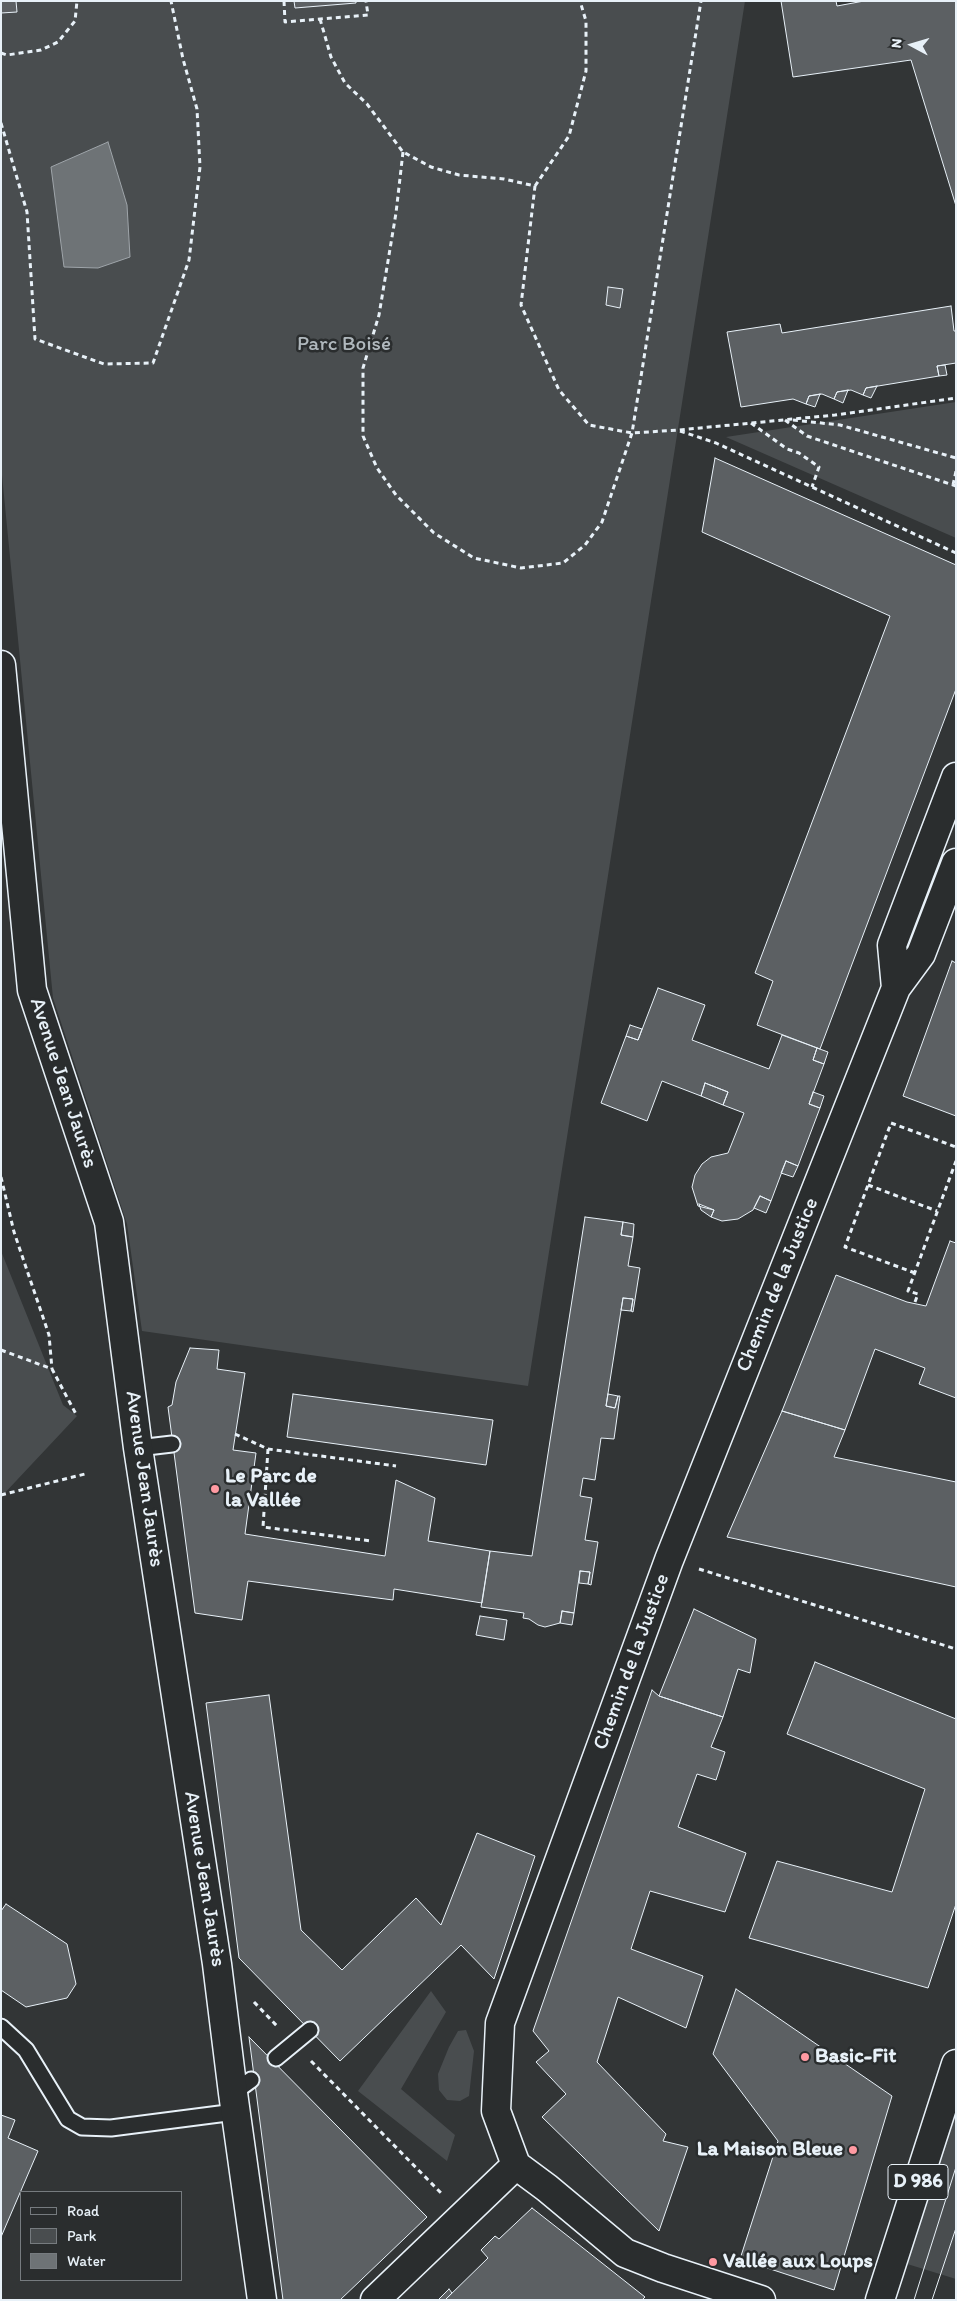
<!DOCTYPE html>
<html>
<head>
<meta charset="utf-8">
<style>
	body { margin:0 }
	#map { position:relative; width:957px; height:2301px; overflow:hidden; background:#323536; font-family:Itim,sans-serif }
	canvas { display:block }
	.frame { position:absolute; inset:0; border:2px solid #e8f1f8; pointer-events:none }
	.legend { position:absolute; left:20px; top:2191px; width:162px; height:90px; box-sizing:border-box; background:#2a2d2e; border:1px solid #767b7f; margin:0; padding:6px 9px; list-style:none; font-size:15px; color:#e8f1f8 }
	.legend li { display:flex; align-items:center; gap:10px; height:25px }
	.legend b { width:25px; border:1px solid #767b7f }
	.north { position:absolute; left:887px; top:20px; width:50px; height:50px; -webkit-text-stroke:4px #2a2d2e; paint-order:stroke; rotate:276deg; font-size:14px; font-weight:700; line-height:20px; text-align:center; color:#e8f1f8 }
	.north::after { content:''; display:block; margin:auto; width:18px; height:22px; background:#e8f1f8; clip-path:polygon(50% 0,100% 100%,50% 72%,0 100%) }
</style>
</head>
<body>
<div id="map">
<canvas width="957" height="2301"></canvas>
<div class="frame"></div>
<ul class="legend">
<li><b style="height:6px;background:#2a2d2e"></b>Road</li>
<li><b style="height:14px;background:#494d4f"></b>Park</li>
<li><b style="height:14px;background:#6e7376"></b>Water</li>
</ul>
<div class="north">N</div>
</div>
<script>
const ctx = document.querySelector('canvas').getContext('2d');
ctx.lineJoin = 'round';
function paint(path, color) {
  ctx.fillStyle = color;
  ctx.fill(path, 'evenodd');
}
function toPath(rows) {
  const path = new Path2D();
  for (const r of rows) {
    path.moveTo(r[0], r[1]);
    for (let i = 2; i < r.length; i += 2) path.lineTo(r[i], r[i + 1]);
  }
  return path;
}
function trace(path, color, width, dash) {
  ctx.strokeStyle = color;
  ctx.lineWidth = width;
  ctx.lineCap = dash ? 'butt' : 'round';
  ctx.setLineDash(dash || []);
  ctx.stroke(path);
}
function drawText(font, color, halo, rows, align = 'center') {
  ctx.font = font + ' Itim,sans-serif';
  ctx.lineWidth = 5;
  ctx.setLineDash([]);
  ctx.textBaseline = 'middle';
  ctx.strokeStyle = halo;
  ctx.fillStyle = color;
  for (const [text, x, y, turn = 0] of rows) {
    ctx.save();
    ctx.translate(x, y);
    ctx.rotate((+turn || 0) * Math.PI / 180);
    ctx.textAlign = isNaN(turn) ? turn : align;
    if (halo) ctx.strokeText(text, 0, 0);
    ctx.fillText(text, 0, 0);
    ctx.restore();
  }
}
paint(toPath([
	[1,1,745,1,528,1386,142,1331,127,1224,53,998,1,465],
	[956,402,956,538,726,437],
	[1,1251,63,1405,77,1416,1,1497],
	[431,1991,446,2012,401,2089,455,2135,447,2161,358,2091],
	[466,2030,474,2051,469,2096,460,2101,447,2100,439,2090,438,2074,449,2047,458,2031],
	[956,2102,956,2279,904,2263]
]), '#494d4f');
const water = toPath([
	[108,142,127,205,130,257,98,268,64,267,51,167,108,142]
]);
paint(water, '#6e7376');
trace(water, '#9fa5aa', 1);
const building = toPath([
	[1,1,16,1,17,12,1,13,1,1],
	[294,1,356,1,356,3,295,8,294,1],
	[781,1,836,1,837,6,864,1,956,1,956,206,911,60,793,77,781,1],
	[608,287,623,289,620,308,606,305,608,287],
	[951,306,954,331,956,331,956,363,937,366,939,376,866,388,863,395,851,390,837,392,834,399,822,394,809,396,806,404,793,399,741,407,727,332,780,324,782,333,951,306],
	[945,365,947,375,939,376,937,366,945,365],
	[877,386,871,398,863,395,866,388,877,386],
	[848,390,843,403,834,399,837,392,848,390],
	[820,394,815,407,806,404,809,396,820,394],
	[715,458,956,565,956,689,820,1049,757,1025,773,981,755,973,890,616,702,532,715,458],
	[952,961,956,963,956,1116,903,1096,952,961],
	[658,988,705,1005,692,1040,769,1069,782,1035,817,1048,813,1060,824,1064,809,1104,820,1108,798,1166,786,1161,771,1201,760,1196,753,1210,738,1219,722,1221,711,1217,714,1210,698,1206,692,1187,695,1175,702,1164,711,1157,728,1153,744,1113,723,1105,728,1092,705,1083,701,1096,662,1081,647,1121,601,1103,626,1036,638,1040,658,988],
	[630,1025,642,1029,638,1040,626,1036,630,1025],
	[817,1048,828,1052,824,1064,813,1060,817,1048],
	[705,1083,728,1092,723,1105,701,1096,705,1083],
	[813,1092,824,1096,820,1108,809,1104,813,1092],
	[786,1161,798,1166,793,1177,781,1173,786,1161],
	[760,1196,771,1201,766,1213,754,1208,760,1196],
	[699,1204,714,1210,711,1217,701,1210,699,1204],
	[585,1217,623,1222,621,1235,633,1237,628,1266,640,1268,633,1312,631,1311,633,1299,623,1298,606,1406,615,1408,618,1396,620,1396,614,1439,601,1438,595,1480,583,1478,580,1496,592,1498,585,1540,598,1542,591,1585,588,1584,590,1572,580,1571,574,1613,562,1611,560,1623,545,1627,538,1625,529,1619,523,1618,524,1613,481,1607,490,1551,532,1556,585,1217],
	[623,1222,634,1224,633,1237,621,1235,623,1222],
	[950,1241,956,1243,956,1398,919,1384,925,1368,875,1349,845,1430,782,1411,836,1275,907,1302,926,1306,950,1241],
	[623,1298,633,1299,631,1311,621,1310,623,1298],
	[190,1348,219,1350,217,1369,245,1373,233,1450,256,1453,245,1534,385,1556,396,1480,435,1498,428,1541,490,1551,482,1603,394,1589,393,1600,248,1581,242,1620,195,1613,168,1407,172,1405,176,1382,190,1348],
	[293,1394,493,1420,486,1465,287,1437,293,1394],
	[608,1394,618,1396,615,1408,606,1406,608,1394],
	[782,1411,845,1430,834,1457,956,1482,956,1587,727,1537,782,1411],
	[580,1571,590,1572,588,1584,579,1583,580,1571],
	[694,1609,756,1639,750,1673,738,1669,723,1717,659,1696,694,1609],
	[562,1611,574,1613,572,1625,560,1623,562,1611],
	[480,1616,507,1620,504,1640,476,1635,480,1616],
	[815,1662,956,1719,956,1904,928,1988,749,1938,777,1861,892,1892,925,1789,787,1734,815,1662],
	[652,1690,659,1696,723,1717,711,1747,725,1752,716,1780,697,1774,678,1827,746,1853,725,1912,650,1891,631,1949,703,1976,686,2028,618,1997,597,2062,666,2134,663,2141,688,2147,659,2231,542,2117,566,2094,536,2062,549,2051,533,2031,652,1690],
	[269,1695,301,1930,342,1970,416,1898,441,1925,477,1833,535,1856,494,1979,461,1945,340,2061,239,1958,206,1703,269,1695],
	[6,1904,67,1944,76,1984,67,1998,26,2007,1,1990,1,1911,6,1904],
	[736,1989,892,2096,834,2290,740,2259,778,2141,713,2054,736,1989],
	[249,2037,427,2217,340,2300,283,2300,249,2037],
	[1,2115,15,2120,8,2138,38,2151,1,2237,1,2115],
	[532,2208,578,2244,645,2297,642,2300,445,2300,488,2258,481,2250,495,2236,499,2239,532,2208],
	[449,2289,452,2293,445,2300,438,2300,449,2289]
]);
paint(building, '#5c6063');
trace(building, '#e8f1f8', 1);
const service = toPath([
	[138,1448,172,1444],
	[1,2027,26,2050,68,2119,82,2127,111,2128,235,2112],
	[276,2058,310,2030],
	[233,2093,251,2080]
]);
const minor = toPath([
	[1,665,32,990,109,1222,138,1448,217,1964,233,2093,262,2300],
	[896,988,892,945,956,777],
	[516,2165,496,2111,500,2023,669,1560,896,988,921,954,956,863],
	[516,2165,547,2188,625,2253,663,2268,761,2300],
	[375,2300,516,2165]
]);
const primary = toPath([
	[880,2300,956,2064]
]);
trace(service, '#e8f1f8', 19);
trace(minor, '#e8f1f8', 31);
trace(primary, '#e8f1f8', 31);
trace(toPath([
	[284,1,285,22,368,15,366,1],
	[320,19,331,57,345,83,367,104,403,152,431,167,459,175,504,179,535,186,521,305,559,390,589,425,632,433,679,430,835,415,956,398],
	[1,53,7,55,41,50,58,42,75,21,77,1],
	[1,123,27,212,35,339,104,364,153,363,189,260,200,167,197,109,183,59,171,1],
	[403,152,396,213,379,315,363,368,363,436,377,468,396,495,434,533,474,558,521,568,563,563,585,545,602,522,632,433,701,1],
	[535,186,569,136,586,71,586,21,580,1],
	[785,420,807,436,956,486],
	[793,420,840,425,956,458],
	[751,423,787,449,799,453,819,467,812,487],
	[680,431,716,443,956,553],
	[953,485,956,471],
	[1,1177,14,1232,49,1335,52,1369],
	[868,1185,937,1211],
	[915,1273,845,1247,891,1123,956,1147],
	[915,1302,918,1294,908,1291,956,1161],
	[1,1350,52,1369,77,1416],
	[235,1434,268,1449,396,1466],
	[268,1449,263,1527,371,1541],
	[1,1495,85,1474],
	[699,1569,956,1649],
	[254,2002,277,2026],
	[311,2061,442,2194]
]), '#e8f1f8', 3, [5, 4]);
trace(service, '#2a2d2e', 15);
trace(minor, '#2a2d2e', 28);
trace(primary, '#2a2d2e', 28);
trace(toPath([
	[914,2300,956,2167],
	[932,2300,956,2228]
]), '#e8f1f8', 1);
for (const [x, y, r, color] of [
	[215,1489,5,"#ff9aa2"],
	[805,2057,5,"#ff9aa2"],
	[853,2150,5,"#ff9aa2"],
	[713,2262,5,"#ff9aa2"]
]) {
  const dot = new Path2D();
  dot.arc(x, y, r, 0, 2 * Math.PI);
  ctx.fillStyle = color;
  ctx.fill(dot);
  trace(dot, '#2a2d2e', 2);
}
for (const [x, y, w] of [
	[918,2182,60]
]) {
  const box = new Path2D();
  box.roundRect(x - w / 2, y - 17.5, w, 35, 4);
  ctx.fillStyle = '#2a2d2e';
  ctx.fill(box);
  trace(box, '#e8f1f8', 1);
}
drawText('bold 20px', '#e8f1f8', null, [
	["D 986",918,2182]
]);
drawText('21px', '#b0b8bd', '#2a2d2e', [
	["Parc Boisé",344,345]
]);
drawText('21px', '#e8f1f8', '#2a2d2e', [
	["Avenue Jean Jaurès",63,1083,72],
	["Chemin de la Justice",778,1285,-68],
	["Avenue Jean Jaurès",144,1479,82],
	["Chemin de la Justice",632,1662,-70],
	["Avenue Jean Jaurès",204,1879,81]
]);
drawText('bold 21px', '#e8f1f8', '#2a2d2e', [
	["Le Parc de",225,1477],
	["la Vallée",225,1501],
	["Basic-Fit",815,2057],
	["La Maison Bleue",843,2150,"right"],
	["Vallée aux Loups",723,2262]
], 'left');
</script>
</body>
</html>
